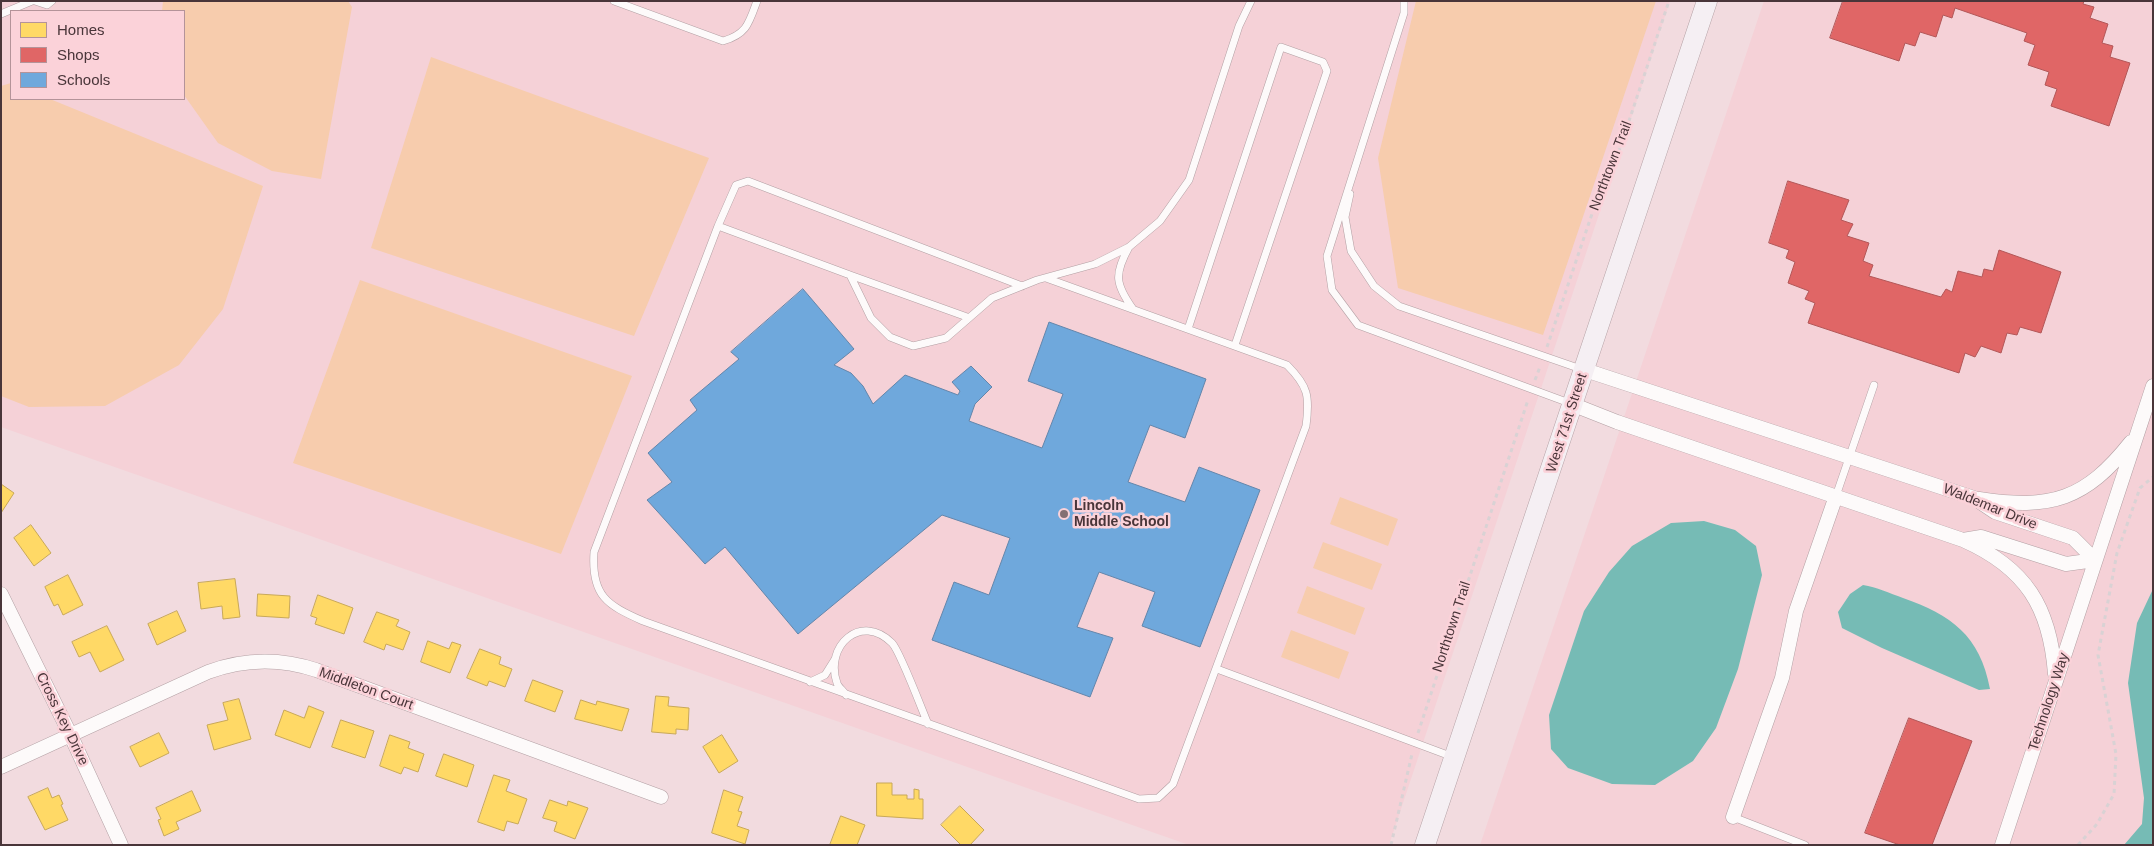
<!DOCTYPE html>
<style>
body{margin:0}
#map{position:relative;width:2154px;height:846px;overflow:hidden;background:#f2dbdf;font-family:Arial,sans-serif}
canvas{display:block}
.frame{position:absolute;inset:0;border:2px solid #493539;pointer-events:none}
.legend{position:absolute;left:10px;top:10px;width:175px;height:90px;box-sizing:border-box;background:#fbd2d9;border:1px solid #b49399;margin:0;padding:6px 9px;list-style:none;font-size:15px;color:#493539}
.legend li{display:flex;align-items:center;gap:10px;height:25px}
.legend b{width:25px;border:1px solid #b49399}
</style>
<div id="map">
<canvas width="2154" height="846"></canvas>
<div class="frame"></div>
<ul class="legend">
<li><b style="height:14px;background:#ffd966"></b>Homes</li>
<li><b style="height:14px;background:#e06666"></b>Shops</li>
<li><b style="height:14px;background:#6fa8dc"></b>Schools</li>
</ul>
</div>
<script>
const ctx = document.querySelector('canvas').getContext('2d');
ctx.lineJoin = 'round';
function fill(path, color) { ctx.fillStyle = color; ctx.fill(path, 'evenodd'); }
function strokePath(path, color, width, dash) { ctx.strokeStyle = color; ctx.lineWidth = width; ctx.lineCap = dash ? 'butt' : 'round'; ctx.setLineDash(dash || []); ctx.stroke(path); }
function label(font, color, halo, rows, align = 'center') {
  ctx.font = font + ' Arial,sans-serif'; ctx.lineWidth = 5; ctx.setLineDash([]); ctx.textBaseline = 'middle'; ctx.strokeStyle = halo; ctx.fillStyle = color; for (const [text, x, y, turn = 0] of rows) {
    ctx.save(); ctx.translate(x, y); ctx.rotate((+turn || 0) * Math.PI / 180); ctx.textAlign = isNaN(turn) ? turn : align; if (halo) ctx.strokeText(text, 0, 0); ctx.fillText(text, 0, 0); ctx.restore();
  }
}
const built = new Path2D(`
 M1,1H1670L1389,845H1189L1,427ZM11,11H184V99H11Z
 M1764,1H2153V845H1480Z`);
const green = new Path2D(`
 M163,1H348L352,7L321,179L272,171L218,143L184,95V11H162Z
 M1416,1H1656L1543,335L1398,288L1378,158Z
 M431,57L709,158L634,336L371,248Z
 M11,83V99H50L263,186L223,309L179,365L105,406L29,407L1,396V86Z
 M360,280L632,376L561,554L293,463Z
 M1340,497L1398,519L1388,546L1330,524Z
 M1323,542L1382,564L1372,590L1313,568Z
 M1307,586L1365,608L1355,635L1297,613Z
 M1291,630L1349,652L1339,679L1281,657Z`);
const water = new Path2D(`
 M1704,521L1735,530L1756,546L1762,575L1738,669L1716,728L1693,761L1655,785L1612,784L1568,768L1551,749L1549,715L1584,611L1609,572L1632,546L1671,523Z
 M1863,585C1877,587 1889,593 1903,598C1951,615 1980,635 1990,689L1979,690L1882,648L1842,628L1838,612L1850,594Z
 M2153,589V845H2124L2142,824L2144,798L2128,683L2137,623Z`);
const homes = new Path2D(`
 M1,484L14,493L1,513Z
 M31,525L51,553L34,566L14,538Z
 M68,575L83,605L63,615L58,604L54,606L45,587Z
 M235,579L240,617L223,619L222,606L201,609L198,583Z
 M258,594L290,596L289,618L257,616Z
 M318,595L353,608L344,634L315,624L317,618L311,616Z
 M177,611L186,631L157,645L148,624Z
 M377,612L399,620L396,626L410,632L403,650L386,644L384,650L364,642Z
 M107,626L124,660L100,672L90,652L79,657L72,642Z
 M428,641L449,649L452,642L461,645L450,673L421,662Z
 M480,649L501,657L499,664L512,669L505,687L489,681L487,686L467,678Z
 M533,680L563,691L555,712L525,701Z
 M656,696L669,697L668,706L689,708L688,730L676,729V734L652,732Z
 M239,699L251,739L214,750L207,725L228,720L223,703Z
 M581,700L596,705L597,701L629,709L622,731L575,719Z
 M309,706L324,712L310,748L275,735L284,710L304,718Z
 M341,720L374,731L365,758L332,747Z
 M159,733L169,753L140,767L130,747Z
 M390,735L410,742L408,748L424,754L418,772L404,767L401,774L380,766Z
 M722,735L738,761L719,773L703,747Z
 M444,754L474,765L467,787L436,776Z
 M494,775L510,780L506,791L527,799L518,824L507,821L504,831L478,822Z
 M877,783H892V795H907V799H914V789L919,790V799H923V819L877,816Z
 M48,788L52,798L59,795L63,804L61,805L68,820L45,830L28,797Z
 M724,790L743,797L738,811L742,812L737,826L749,830L745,844L712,833Z
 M192,791L201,811L176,822L179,829L164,836L158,820L161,819L156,808Z
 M550,800L567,806L568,801L588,808L575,839L554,831L557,822L543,818Z
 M960,806L984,830L970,845H961L941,825Z
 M841,816L865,825L857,845H830Z`);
const shops = new Path2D(`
 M1843,1H2084L2083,4L2094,7L2090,18L2108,24L2102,43L2113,46L2110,57L2130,63L2109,126L2051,106L2057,89L2045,85L2049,72L2028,65L2035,45L2024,41L2027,33L1955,8L1952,18L1943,15L1936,37L1920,32L1915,46L1905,43L1899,61L1830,38Z
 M1788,181L1849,200L1841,220L1853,224L1847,236L1869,243L1863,261L1873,265L1869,276L1941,297L1946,289L1952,292L1958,271L1982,277L1984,269L1993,271L1999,250L2061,272L2041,333L2020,327L2017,335L2007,333L2001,353L1981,346L1975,357L1965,353L1959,373L1808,323L1815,303L1805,299L1809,291L1788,283L1795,262L1786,258L1789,250L1769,243Z
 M1909,718L1972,741L1932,845H1900L1865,833Z`);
const schools = new Path2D(`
 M803,289L854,349L834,365L851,373L863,386L873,404L905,375L958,395L960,391L952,382L971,366L992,387L975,404L969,421L1042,448L1063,394L1028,381L1049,322L1206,379L1185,438L1150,425L1128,482L1185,502L1199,467L1260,490L1200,647L1142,626L1155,592L1099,572L1077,627L1113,638L1090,697L932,640L954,582L989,595L1010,538L942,515L798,634L725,547L705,564L647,500L672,482L648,453L697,410L690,400L739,359L731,352Z`);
const path = new Path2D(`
 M1547,347L1596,202L1619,151L1669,1
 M1535,380L1540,367
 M1418,733L1528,400
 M1391,845L1412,754
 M2078,845L2097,824L2114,794L2116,754L2098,655L2117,553L2140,488L2153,477`);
const service = new Path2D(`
 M35,1L47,5L52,1
 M614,1L723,41C747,34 749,23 757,1
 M1404,1V13L1327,256L1332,290L1358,325L1572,404
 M1,14L32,1
 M1350,194L1345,217L1351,251L1374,286L1399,306L1581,369
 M718,226L736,185L748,181L1022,286
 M1129,247C1114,274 1115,284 1133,309
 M850,275L718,226L594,552C591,596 607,605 643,621L1139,799L1158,798L1173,784L1306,426C1310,396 1308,386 1287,365L1046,278
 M967,317L850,275L871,318L890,337L913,346L946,338L992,298L1037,280L1095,264L1129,247L1160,221L1189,180L1239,26L1251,1
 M1188,329L1281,47L1323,62L1327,71L1235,345
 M1836,496L1874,385
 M1217,669L1453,757
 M810,682L825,675L835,659
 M846,695C844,691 838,687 837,683C824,646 861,612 892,643C900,651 922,710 928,724
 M1733,817L1805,845`);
const minor = new Path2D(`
 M1585,370L1974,498L1995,512L2073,538L2095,560
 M1574,405L1617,422L1963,540L1981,537L2066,564L2095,560
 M1979,499C2051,510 2085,500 2131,442
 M1963,540C2026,568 2050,607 2055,674
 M1,594L71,736L121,845
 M1,767L208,672C243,659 280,658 316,670L661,797
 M1733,817L1782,678L1796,611L1836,496
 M2002,845L2153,386`);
const secondary = new Path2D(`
 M1425,845L1707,1`);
const markers = [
 [1064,514,5,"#846f73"]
];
const streetNames = [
 ["Northtown Trail",1611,166,-69],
 ["West 71st Street",1567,423,-72],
 ["Waldemar Drive",1990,507,22],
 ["Northtown Trail",1452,627,-72],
 ["Middleton Court",366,689,20],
 ["Technology Way",2049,702,-72],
 ["Cross Key Drive",62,719,64]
];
const poiNames = [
 ["Lincoln",1074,506],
 ["Middle School",1074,522]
];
fill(built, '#f5d1d7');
fill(green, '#f7ccad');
fill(water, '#76bbb5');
fill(homes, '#ffd966');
strokePath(homes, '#c8a858', 1);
fill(shops, '#e06666');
strokePath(shops, '#b35758', 1);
fill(schools, '#6fa8dc');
strokePath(schools, '#6486ab', 1);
strokePath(service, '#b3a0a4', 8);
strokePath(minor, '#b3a0a4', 15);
strokePath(secondary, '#b3a0a4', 21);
strokePath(path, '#d9d2d4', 3, [4, 4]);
strokePath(service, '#fdfafa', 7);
strokePath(minor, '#fdfafa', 14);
strokePath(secondary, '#f5eff3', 20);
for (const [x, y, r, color] of markers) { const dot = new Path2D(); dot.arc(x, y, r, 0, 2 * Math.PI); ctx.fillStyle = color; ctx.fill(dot); strokePath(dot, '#fbd2d9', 2); }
label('14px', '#493539', '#fbd2d9', streetNames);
label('bold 14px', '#493539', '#fbd2d9', poiNames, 'left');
</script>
